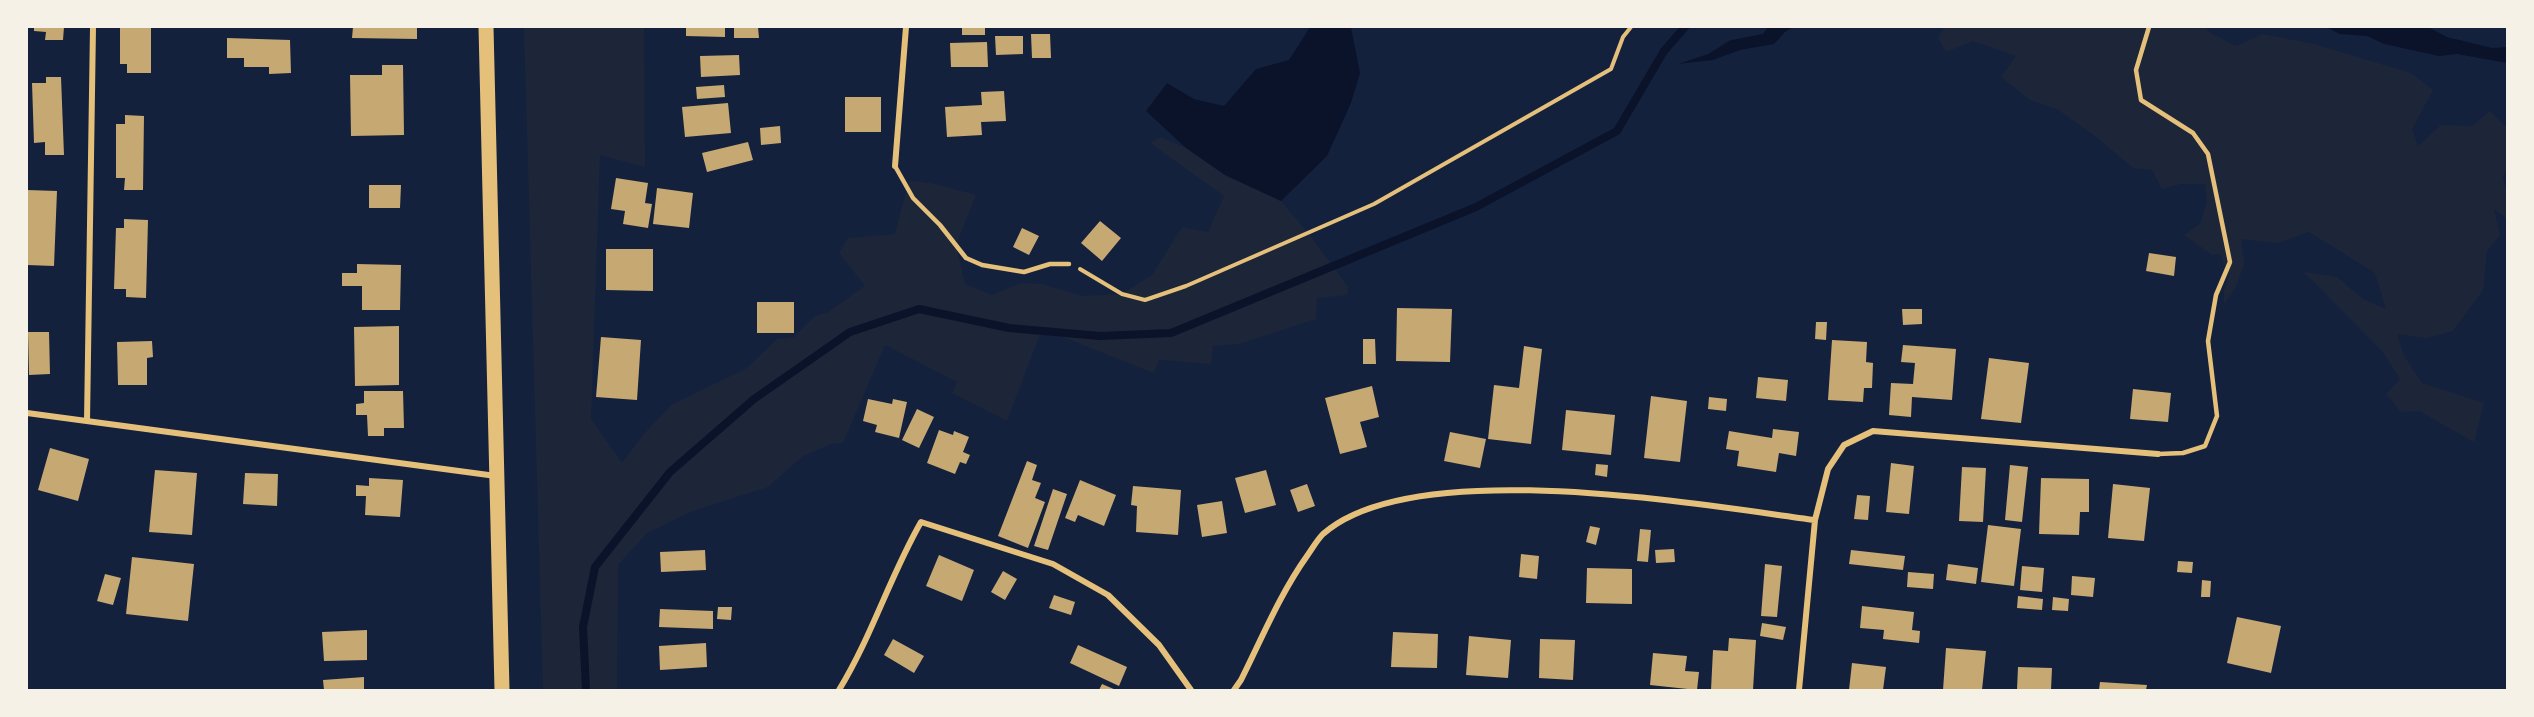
<!DOCTYPE html>
<style>
body{margin:0}
#map{position:relative;width:2534px;height:717px;overflow:hidden;background:#14213d;font-family:"IBM Plex Sans",sans-serif}
canvas{display:block}
.frame{position:absolute;inset:0;border:28px solid #f6f1e7;pointer-events:none}
</style>
<div id="map">
<canvas width="2534" height="717"></canvas>
<div class="frame"></div>
</div>
<script>
const ctx = document.querySelector('canvas').getContext('2d');
ctx.lineJoin = 'round';
function fill(path, color) { ctx.fillStyle = color; ctx.fill(path, 'evenodd'); }
function strokePath(path, color, width, dash) { ctx.strokeStyle = color; ctx.lineWidth = width; ctx.lineCap = dash ? 'butt' : 'round'; ctx.setLineDash(dash || []); ctx.stroke(path); }
const green = new Path2D(`
 M524,27H644L645,167L600,155L591,419L622,463L644,434L671,405L747,368L777,339L794,337L815,316L828,312L865,286L839,253L848,238L895,234L909,180L935,184L976,195L956,245L965,284L992,295L1021,283L1042,284L1082,296L1122,294L1152,275L1182,227L1208,232L1224,196L1150,143L1161,137L1186,148L1225,175L1281,201L1309,234L1348,287L1347,295L1317,298L1316,319L1239,344L1213,346L1211,364L1159,360L1154,373L1042,329L1007,421L952,393L957,382L885,345L843,443L831,444L802,457L768,487L690,512L647,533L618,565L617,690H543Z
 M1944,27H2206L2209,32L2236,46L2263,34L2314,44L2411,73L2433,90L2412,129L2418,146L2441,125L2472,126L2490,111L2507,128V169L2503,178L2507,193V219L2494,209L2500,235L2487,251L2483,290L2453,331L2427,338L2397,334L2404,356L2422,383L2484,403L2474,442L2419,411L2401,412L2386,394L2400,379L2383,352L2304,272L2337,277L2363,299L2386,309L2375,273L2309,232L2278,243L2241,239L2244,264L2236,287L2224,304V290L2229,276L2220,254L2212,255L2184,235L2200,224L2207,201L2205,184H2181L2162,189L2152,170L2133,168L2095,136L2057,109L2030,100L2001,77L2016,56L1973,41L1946,52L1938,38Z`);
const water = new Path2D(`
 M1310,27H1351L1360,73L1351,103L1327,156L1281,201L1225,175L1186,148L1146,111L1167,83L1194,99L1224,106L1256,69L1289,60Z
 M1768,27H1793L1785,32L1774,44L1740,50L1713,60L1678,64L1708,54L1731,40L1763,34Z
 M2326,27H2428L2447,37L2492,48L2507,47V63L2457,54L2439,56L2384,44L2367,36L2340,34Z`);
const stream = new Path2D(`
 M586,690L583,627L595,567L670,472L754,399L850,332L919,309L1009,328L1100,336L1171,333L1476,207L1617,131L1664,51L1685,27`);
const building = new Path2D(`
 M34,27H64L63,40H45L46,32L34,31Z
 M120,27H151V73H127V64H120Z
 M353,27H417V39L352,38Z
 M686,27H725V37L686,36Z
 M734,27H758L759,38H734Z
 M962,27H985V35H962Z
 M1031,34H1050L1051,58H1032Z
 M995,36H1023V54L996,55Z
 M227,38L290,40L291,73L269,74V67H244V58H227Z
 M987,42L988,67H951L950,43Z
 M739,55L740,75L701,77L700,56Z
 M382,65H403L404,135L351,136L350,75H382Z
 M46,77H61L64,155H45V142L34,143L32,83H46Z
 M724,85L725,97L697,99L696,87Z
 M1004,91L1006,121L981,122L982,135L947,137L945,107L982,105L981,92Z
 M845,97H881V132H845Z
 M728,103L731,133L685,137L682,107Z
 M125,115L144,116L143,190H124L125,178H116V124H125Z
 M780,126L781,143L761,145L760,128Z
 M748,142L753,160L707,172L702,153Z
 M616,178L648,183L645,203L652,204L648,228L623,224L625,211L611,209Z
 M369,185H401L400,208H369Z
 M657,188L693,193L689,228L653,224Z
 M27,190L57,191L54,266L27,265Z
 M124,219L148,220L146,298L126,297V289H114L116,228H124Z
 M1100,221L1121,238L1102,261L1081,243Z
 M1022,228L1039,236L1029,255L1013,247Z
 M606,249H653V291L606,290Z
 M2149,253L2176,257L2174,276L2146,271Z
 M357,264L401,265L400,310H362V286H342V273H357Z
 M757,302H794V333H757Z
 M1397,308L1452,309L1450,362L1396,361Z
 M1902,309H1922V324L1903,325Z
 M1816,322H1827L1826,340L1815,339Z
 M399,326V385L355,386L354,327Z
 M28,332H49L50,374L29,375Z
 M601,337L641,340L637,400L596,397Z
 M1363,339H1375L1376,364H1363Z
 M1832,340L1867,342L1866,362L1873,363L1872,388H1864L1863,402L1828,400Z
 M152,341L153,357L147,358V385H118L117,342Z
 M1903,345L1956,349L1952,400L1912,397L1911,417L1889,415L1891,383L1913,384L1915,363L1901,362Z
 M1524,346L1542,349L1531,444L1488,439L1494,385L1519,388Z
 M1989,358L2029,363L2021,423L1981,419Z
 M1758,377L1788,380L1786,401L1756,398Z
 M1372,386L1379,417L1360,422L1367,447L1340,454L1325,398Z
 M2133,389L2171,393L2168,422L2130,419Z
 M364,391H403L404,428H384V436H368L367,415H356V404L364,403Z
 M1651,396L1687,401L1680,462L1644,458Z
 M1709,397L1727,399L1726,411L1708,409Z
 M868,399L892,404L893,399L907,402L899,438L875,432L877,425L863,421Z
 M917,409L934,417L919,448L902,440Z
 M1566,410L1615,415L1611,455L1562,450Z
 M1773,429L1799,432L1796,456L1779,453L1776,472L1737,466L1739,451L1726,449L1729,431L1772,438Z
 M939,430L953,435L954,431L969,437L963,452L970,455L966,464L960,462L955,474L927,463Z
 M1450,432L1486,439L1480,468L1444,461Z
 M50,448L89,459L78,501L38,490Z
 M1027,461L1037,465L1032,480L1041,483L1035,498L1045,502L1028,548L998,536Z
 M1891,463L1914,466L1909,514L1886,512Z
 M1596,464L1608,465L1607,477L1595,475Z
 M2010,465L2028,467L2022,522L2005,520Z
 M1962,467L1986,468L1983,522L1959,521Z
 M155,470L197,473L192,535L149,532Z
 M1266,470L1276,505L1245,513L1235,478Z
 M245,473L278,474L277,506L243,504Z
 M369,478L403,480L400,517L365,515L366,496H356V485L369,486Z
 M2041,478L2089,479V512H2080L2079,535L2039,534Z
 M1080,480L1116,495L1104,526L1078,515L1075,522L1065,518Z
 M1307,484L1315,506L1298,512L1290,490Z
 M2113,484L2150,488L2144,541L2108,538Z
 M1133,486L1181,490L1178,535L1136,532L1137,506L1131,505Z
 M1053,489L1067,494L1048,550L1034,546Z
 M1857,495L1870,496L1868,520L1854,519Z
 M1222,501L1227,533L1202,537L1197,505Z
 M1988,525L2021,529L2014,586L1981,582Z
 M1590,526L1600,528L1596,545L1586,542Z
 M1640,529L1651,530L1648,562L1637,561Z
 M1674,549L1675,562L1656,563L1655,550Z
 M705,550L706,570L661,572L660,552Z
 M1851,550L1905,556L1903,570L1849,564Z
 M1521,554L1539,556L1537,579L1519,577Z
 M939,555L974,570L962,601L926,586Z
 M132,557L194,564L188,621L126,614Z
 M2178,561L2193,562L2192,573L2177,572Z
 M1765,564L1782,566L1777,617L1761,616Z
 M1948,564L1978,568L1976,584L1946,580Z
 M2022,566L2044,568L2042,592L2020,590Z
 M1587,568L1632,569V604L1586,603Z
 M1003,571L1017,579L1005,600L991,592Z
 M1908,572L1934,574L1933,589L1907,587Z
 M105,574L121,578L113,605L97,601Z
 M2072,576L2095,578L2093,597L2071,595Z
 M2202,580L2211,581L2210,597H2201Z
 M1054,595L1075,602L1071,615L1049,608Z
 M2018,596L2043,599L2042,610L2017,608Z
 M2053,597L2069,599L2068,611L2052,610Z
 M1862,606L1914,612L1912,630L1920,631L1919,643L1883,639L1884,630L1860,628Z
 M718,607H732L731,620L717,619Z
 M660,609L713,611V629L659,627Z
 M2237,617L2281,626L2271,673L2227,663Z
 M1762,623L1786,627L1783,640L1760,636Z
 M367,630V660L324,661L322,632Z
 M1393,632L1438,634L1437,668L1391,667Z
 M1469,636L1511,640L1508,678L1466,675Z
 M1729,638L1756,640L1753,690H1711L1713,650L1728,651Z
 M893,639L924,656L914,673L884,655Z
 M1540,639L1575,640L1573,680L1539,678Z
 M706,643L707,667L660,670L659,646Z
 M1078,645L1127,667L1119,686L1070,663Z
 M1946,648L1986,651L1982,690H1943Z
 M1653,653L1687,656L1685,671L1699,672L1697,690L1650,685Z
 M1852,663L1886,667L1883,690H1849Z
 M2018,667L2052,668L2051,690H2017Z
 M364,677V690H324L323,680Z
 M2100,682L2147,685L2146,690H2099Z
 M1102,684L1116,690H1099Z`);
const path = new Path2D(`
 M1080,269L1122,294L1145,300L1186,286L1374,204L1611,69L1623,37L1631,27`);
const service = new Path2D(`
 M2149,27L2136,70L2141,100L2193,133L2208,154L2230,262L2216,295L2208,341L2217,416L2205,446L2183,453L2158,454
 M895,166L913,198L940,225L966,258L982,265L1024,272L1050,264H1069`);
const minor = new Path2D(`
 M895,166L906,27
 M27,413L496,476
 M87,421L93,27
 M839,690C872,636 890,576 921,522L1053,564L1108,595L1159,645L1191,690
 M1234,690L1241,680C1262,638 1280,594 1307,556C1312,549 1317,540 1323,534C1413,454 1700,505 1815,520L1828,469L1844,445L1873,431L2158,454
 M1799,690L1815,520`);
const primary = new Path2D(`
 M486,27L502,690`);
fill(green, '#1d2539');
fill(water, '#0b132b');
strokePath(stream, '#0b132b', 8);
fill(building, '#c6a872');
strokePath(path, '#e5c07b', 4);
strokePath(service, '#e5c07b', 4.5);
strokePath(minor, '#e5c07b', 6);
strokePath(primary, '#e5c07b', 15);
</script>
